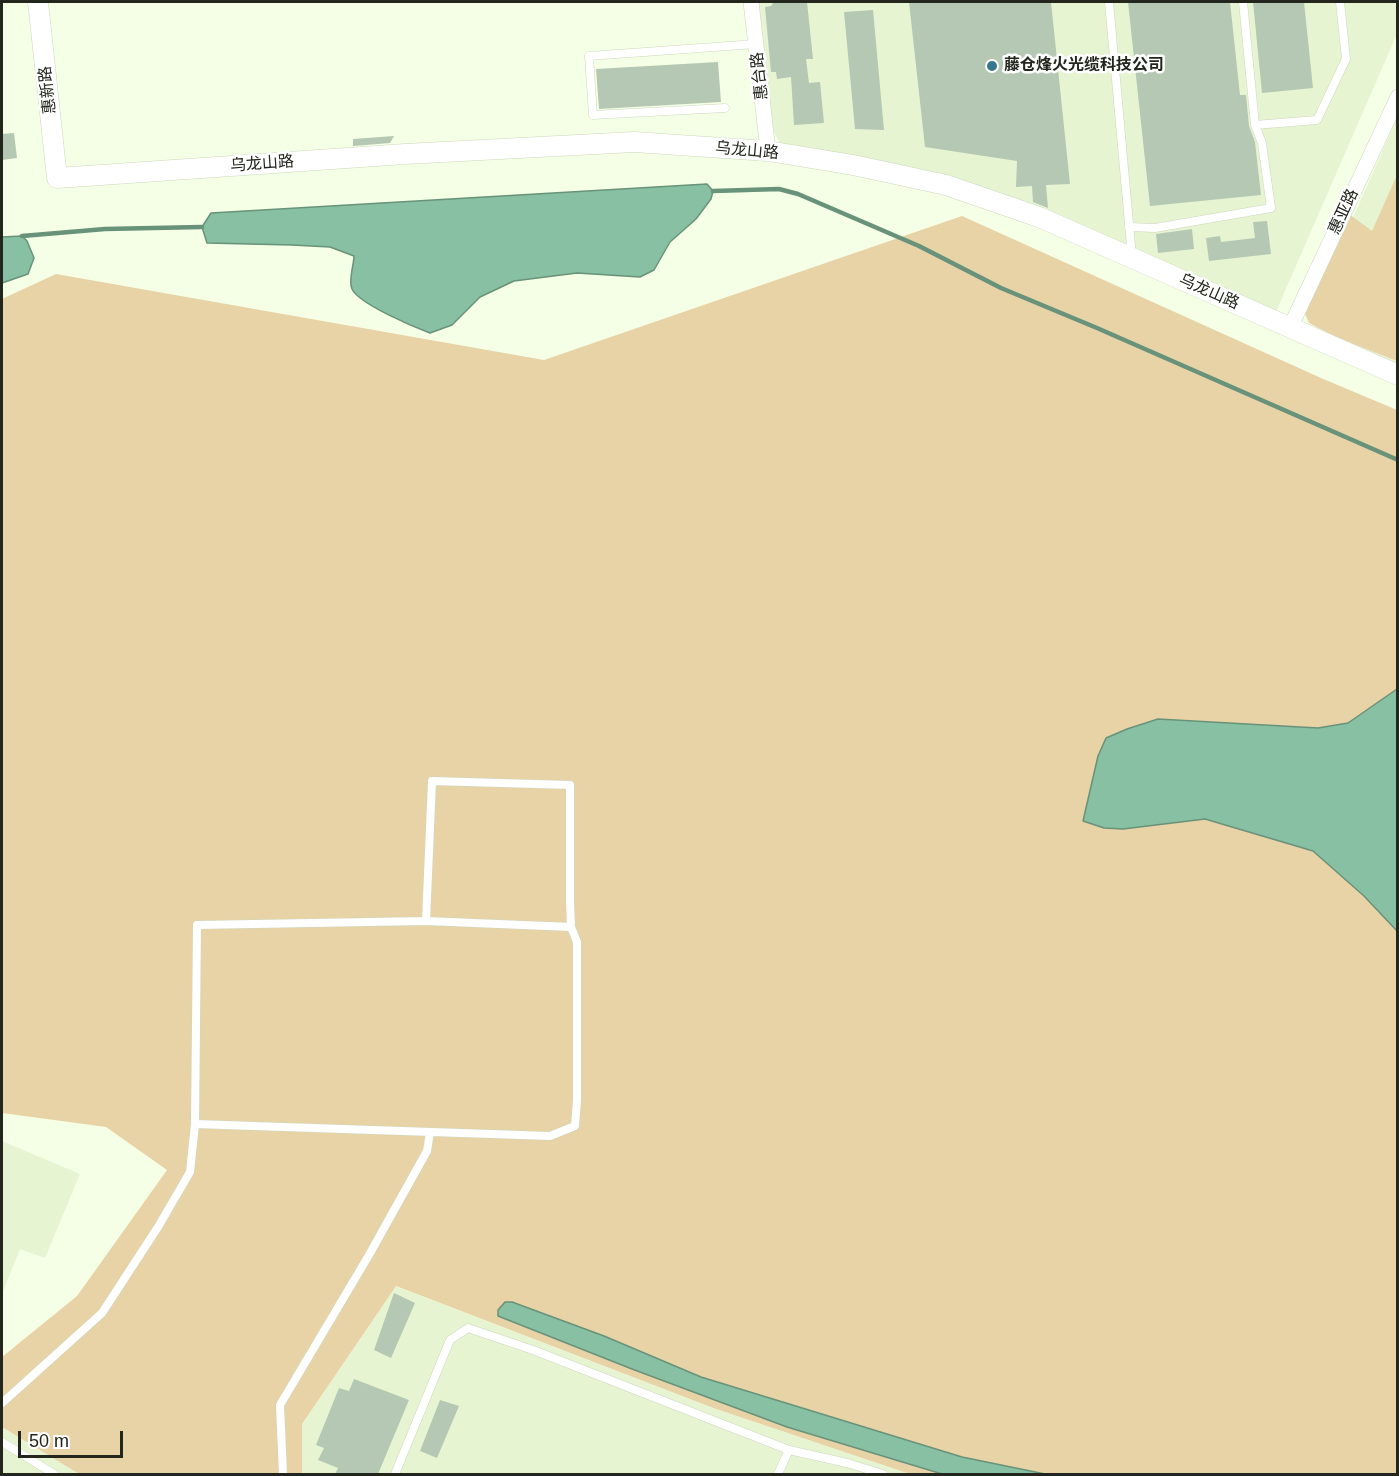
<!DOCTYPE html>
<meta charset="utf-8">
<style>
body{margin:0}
#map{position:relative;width:1399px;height:1476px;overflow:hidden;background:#f5ffe5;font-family:Arial,sans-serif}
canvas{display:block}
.frame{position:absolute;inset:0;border:3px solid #22261c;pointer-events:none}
.scale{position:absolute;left:18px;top:1431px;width:105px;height:27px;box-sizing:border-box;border:3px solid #22261c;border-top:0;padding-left:8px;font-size:18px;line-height:21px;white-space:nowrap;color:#22261c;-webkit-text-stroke:4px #fff;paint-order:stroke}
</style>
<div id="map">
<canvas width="1399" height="1476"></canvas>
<div class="frame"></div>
<div class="scale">50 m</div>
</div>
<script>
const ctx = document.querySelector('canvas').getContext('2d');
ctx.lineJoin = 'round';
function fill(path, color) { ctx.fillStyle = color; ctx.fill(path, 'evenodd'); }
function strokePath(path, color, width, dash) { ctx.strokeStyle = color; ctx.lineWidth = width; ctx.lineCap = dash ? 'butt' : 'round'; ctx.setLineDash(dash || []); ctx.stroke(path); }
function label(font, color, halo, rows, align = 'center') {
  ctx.font = font + ' Arial,"Noto Sans SC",sans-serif'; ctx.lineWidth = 5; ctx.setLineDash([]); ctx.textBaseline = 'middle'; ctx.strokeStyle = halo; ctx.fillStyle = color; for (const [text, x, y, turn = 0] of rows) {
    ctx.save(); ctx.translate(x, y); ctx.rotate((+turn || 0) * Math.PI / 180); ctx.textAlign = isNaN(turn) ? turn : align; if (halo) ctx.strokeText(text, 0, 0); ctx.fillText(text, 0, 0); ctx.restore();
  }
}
const built = new Path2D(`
 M758,2H1397V34L1275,314L1038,210L780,143L770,125Z
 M1397,118V364L1317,328L1313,308Z
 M2,1141L80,1174L45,1258L20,1249L2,1294Z
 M395,1286L716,1409L910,1474H302V1424Z
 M2,1427L79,1474H2Z`);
const green = new Path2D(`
 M1397,175V361L1336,337L1309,323L1305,314L1349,214L1372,231Z
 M962,216L1321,378L1397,410V1474H910L716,1409L396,1286L302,1424V1474H79L2,1427V1357L77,1296L167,1170L106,1127L2,1113V299L56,274L544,360Z`);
const water = new Path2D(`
 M707,184L713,191L711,199L696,219L670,242L654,270L640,277L577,273L514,281L480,297L452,325L430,333C414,327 359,304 352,289C348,280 354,265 354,256L330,247L292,245L207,243L202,227L211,213Z
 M22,236L27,241L34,258L28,274L2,283V237Z
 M1397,689V931L1364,896L1313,851L1205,819L1123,829L1104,828L1083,821L1098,756L1106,738L1127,729L1158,719L1318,728L1348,723Z
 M505,1302H512L604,1336L701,1377L962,1457L1045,1474H942L787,1427L632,1369L498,1316V1310Z`);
const stream = new Path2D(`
 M713,191L779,189L798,194L919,246L1001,288L1097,328L1398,460
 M22,236L105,229L202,227`);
const building = new Path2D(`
 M774,2H807L813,59H806L809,83L820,82L824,123L794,125L791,77L777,79L776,72H771L765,7L771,6Z
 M909,2H1051L1070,184L1046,185L1048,208L1033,202L1032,186L1016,187L1017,161L925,147Z
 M1128,2H1230L1240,95H1246L1249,126L1255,142L1261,195L1150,206Z
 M1253,2H1304L1313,88L1262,93Z
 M873,10L884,130L855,129L844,12Z
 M718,62L721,102L599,109L596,69Z
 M14,133L17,158L2,160V134Z
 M394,136L390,143L353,146V139Z
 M1267,221L1271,254L1209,261L1206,238L1220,236L1221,242L1255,238L1253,222Z
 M1192,229L1194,249L1158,253L1156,234Z
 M394,1293L415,1303L391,1358L374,1350Z
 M354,1379L409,1400L378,1474H335L338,1468L318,1460L324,1448L316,1445L339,1388L349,1391Z
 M440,1400L459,1406L437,1458L420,1451Z`);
const service = new Path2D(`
 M1109,2L1132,257
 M725,108L593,115L589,56L756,44
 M1255,125L1317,120L1346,59L1340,2
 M1129,227L1155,228L1271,208L1262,143L1255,125L1243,2
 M195,1124L550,1136L575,1126L577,1100V942L571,927L570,902V785L432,781L426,921
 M2,1403L102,1313L158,1227L190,1172L195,1124L197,925L426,921L571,927
 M2,1442L54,1474
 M283,1474L280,1405L369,1255L427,1151L430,1132
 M395,1474L450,1340L468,1328L533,1350L789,1450L847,1463L883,1474
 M778,1474L789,1450`);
const minor = new Path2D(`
 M751,2L768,151
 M1290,328L1398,97`);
const tertiary = new Path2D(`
 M38,2L57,178L405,154L634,142L768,151L853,165L946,185L1039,217L1398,375`);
const markers = [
 [992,66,6,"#36798a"]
];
const poiNames = [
 ["藤仓烽火光缆科技公司",1004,66]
];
const streetNames = [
 ["惠台路",760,76,-96],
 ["惠新路",48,90,-96],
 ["乌龙山路",747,151,5],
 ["乌龙山路",262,164,-4],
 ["惠亚路",1344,212,-65],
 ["乌龙山路",1209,292,24]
];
fill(built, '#e7f4d2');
fill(green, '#e7d3a6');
fill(water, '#87c0a2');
strokePath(water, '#69927a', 1.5);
strokePath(stream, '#69927a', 4.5);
fill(building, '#b5c8b3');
strokePath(service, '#cdd7bd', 9);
strokePath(minor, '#cdd7bd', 16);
strokePath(tertiary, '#cdd7bd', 21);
strokePath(service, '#fff', 8);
strokePath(minor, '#fff', 15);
strokePath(tertiary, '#fff', 20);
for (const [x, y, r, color] of markers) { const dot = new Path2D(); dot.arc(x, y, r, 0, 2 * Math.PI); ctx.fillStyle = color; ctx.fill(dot); strokePath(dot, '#fff', 2); }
label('bold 16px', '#22261c', '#fff', poiNames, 'left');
label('16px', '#22261c', '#fff', streetNames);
</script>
